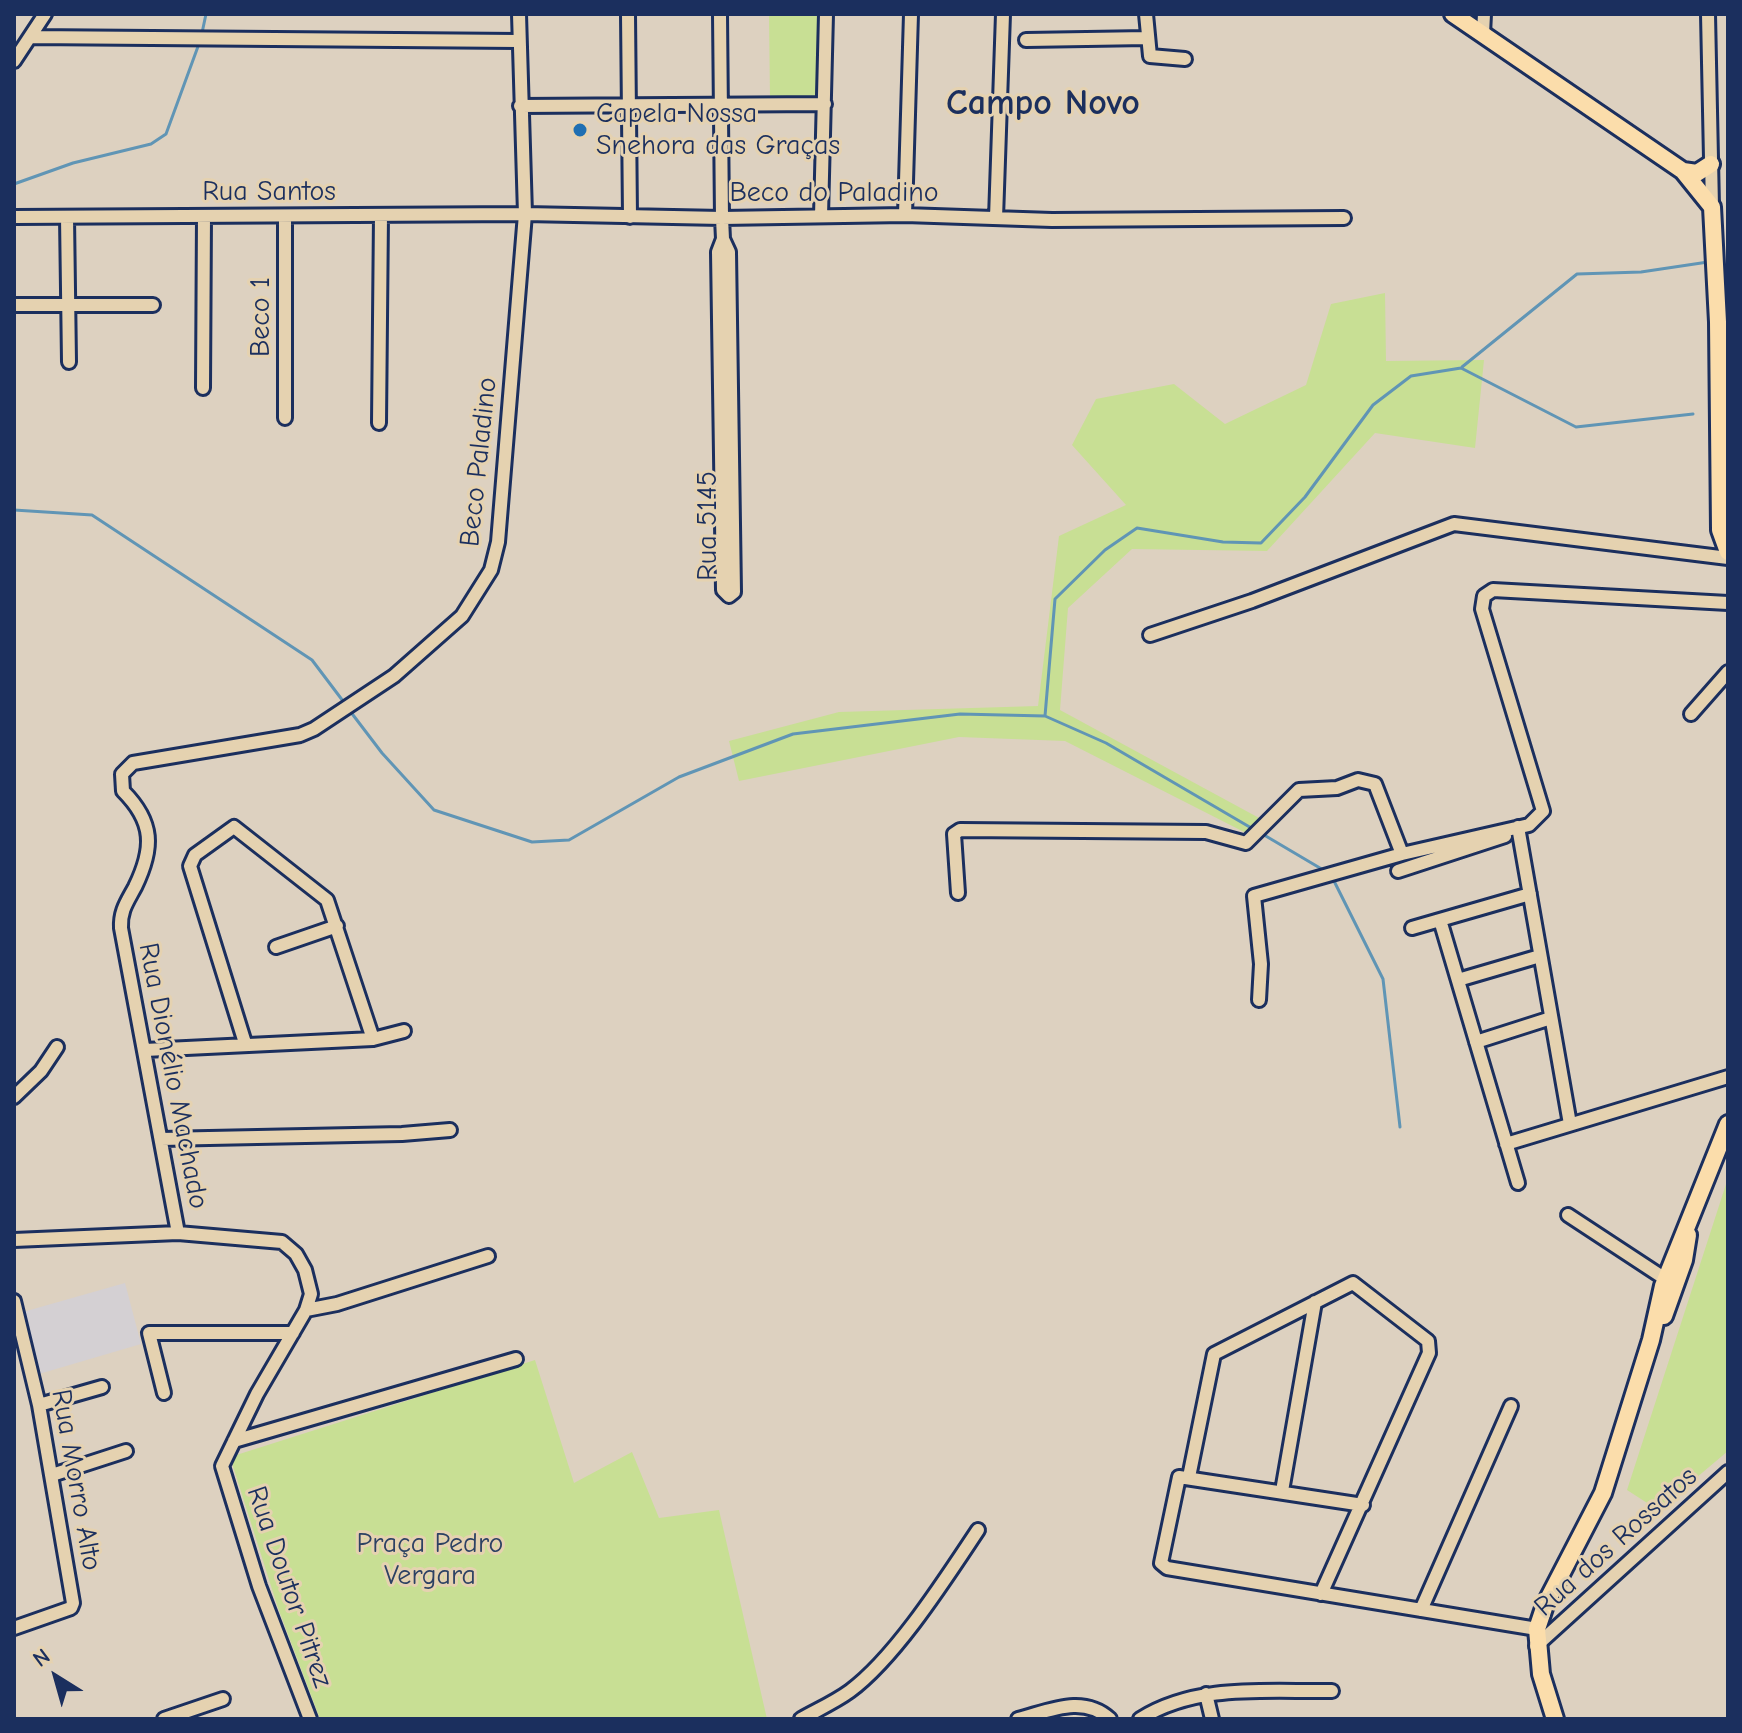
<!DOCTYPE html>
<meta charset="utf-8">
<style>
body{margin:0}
#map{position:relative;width:1742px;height:1733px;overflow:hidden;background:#ddd1c0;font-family:"Comic Neue",sans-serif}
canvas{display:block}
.frame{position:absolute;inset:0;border:16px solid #1b2f5e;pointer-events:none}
.north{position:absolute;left:16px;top:1637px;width:80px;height:80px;-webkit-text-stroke:6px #e5d2b0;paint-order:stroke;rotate:323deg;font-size:22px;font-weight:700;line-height:32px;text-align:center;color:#1b2f5e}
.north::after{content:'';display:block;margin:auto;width:28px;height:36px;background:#1b2f5e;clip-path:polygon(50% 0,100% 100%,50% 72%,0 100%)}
</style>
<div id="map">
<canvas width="1742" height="1733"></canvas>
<div class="frame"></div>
<div class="north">N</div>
</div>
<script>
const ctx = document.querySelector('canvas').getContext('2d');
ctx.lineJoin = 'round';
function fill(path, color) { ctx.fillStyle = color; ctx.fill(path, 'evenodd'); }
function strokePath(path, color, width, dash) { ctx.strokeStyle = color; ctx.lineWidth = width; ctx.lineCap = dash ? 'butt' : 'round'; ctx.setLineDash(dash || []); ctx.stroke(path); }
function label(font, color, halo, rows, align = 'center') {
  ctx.font = font + ' "Comic Neue",sans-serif'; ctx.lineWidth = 6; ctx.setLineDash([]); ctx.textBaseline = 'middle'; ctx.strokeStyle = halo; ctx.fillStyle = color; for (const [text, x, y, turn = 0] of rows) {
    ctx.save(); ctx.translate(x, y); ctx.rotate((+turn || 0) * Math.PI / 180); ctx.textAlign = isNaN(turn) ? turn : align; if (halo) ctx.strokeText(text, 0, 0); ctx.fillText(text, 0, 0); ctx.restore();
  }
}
const built = new Path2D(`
 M125,1283L141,1344L39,1374L23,1312Z`);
const green = new Path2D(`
 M769,14H819L821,97L770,98Z
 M1385,293L1386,361L1484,360L1475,448L1375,433L1267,551L1132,549L1068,608L1060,710L1261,819L1250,835L1065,741L959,737L739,781L729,741L839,712L1038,706L1059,536L1126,505L1072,445L1096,399L1174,384L1225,424L1306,385L1331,304Z
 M1728,1178V1451L1658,1510L1627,1490Z
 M535,1360L574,1483L632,1452L659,1518L719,1510L767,1719H320L278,1608L230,1457Z`);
const stream = new Path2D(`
 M202,33L206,14
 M14,184L73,163L151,144L166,134L200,41
 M1462,367L1577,274L1641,272L1708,262
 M14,510L92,515L312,660L346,705
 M350,711L382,753L434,810L532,842L569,840L679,777L793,734L960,714L1045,716L1106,743L1253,829
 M1045,716L1055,599L1105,550L1137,528L1223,542L1261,543L1305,497L1373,405L1411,376L1461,368L1576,427L1693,414
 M1259,832L1325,871
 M1333,879L1383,979L1400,1127`);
const minor = new Path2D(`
 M628,14L630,217
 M720,14L722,218L723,239L729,252L734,592L729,596L723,590L718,252L723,239
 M1146,14L1150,56L1185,59
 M1708,14L1712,207
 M1483,34L1484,14
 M30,37L518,41
 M1026,40L1147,38
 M14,61L45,14
 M520,106L825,104
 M905,215L911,14
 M821,216L826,14
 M14,217L525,214L722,218L905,215L1052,220L1344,218
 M67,217L69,362
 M996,218L1003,14
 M14,305H153
 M203,388L204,216
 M285,418V216
 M379,423L381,215
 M1150,635L1252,601L1454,524L1728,558
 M1691,714L1728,672
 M1518,827L1570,1124
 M1398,871L1505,836
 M958,893L954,834L960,830L1206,832L1246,843L1299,790L1337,788L1358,780L1375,784L1402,854
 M1440,920L1518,1183
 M1412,928L1530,894
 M276,947L337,926
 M1458,980L1540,956
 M1259,1000L1261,964L1254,896L1402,854L1529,825L1543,811L1482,609L1484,596L1493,590L1728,603
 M1476,1042L1551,1018
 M245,1043L190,866L195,855L234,827L327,900L373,1039
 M145,1050L373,1039L404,1031
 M14,1097L41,1071L57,1047
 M161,1139L402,1134L450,1130
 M1506,1144L1728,1077
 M1568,1215L1673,1284
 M178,1233L121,928C120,911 127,902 135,887C154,848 154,822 123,791L122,774L133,763L300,735L314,729L394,676L462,616L491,570L498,542L525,214L519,14
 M14,1240L178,1233L282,1242L296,1254L305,1270L311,1294L306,1310L257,1394L222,1466L259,1586L310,1719
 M14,1301L39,1405L73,1603L71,1608L14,1628
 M306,1310L337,1304L488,1256
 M164,1393L149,1333H293
 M39,1405L102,1387
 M234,1441L516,1359
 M52,1475L126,1451
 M1189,1477L1214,1354L1353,1283L1428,1341L1429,1353L1321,1594
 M1282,1491L1315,1302
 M1363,1505L1179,1477L1161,1563L1167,1568L1537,1629
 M1421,1610L1511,1406
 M1536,1646L1728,1472
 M1206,1694L1212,1719
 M164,1719L223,1699
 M801,1719C817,1710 835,1702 850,1691C896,1657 946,1578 978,1530
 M1018,1719C1049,1711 1083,1694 1110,1719
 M1140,1719C1197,1683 1268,1692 1332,1691`);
const major = new Path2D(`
 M1453,14L1683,171L1712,207L1718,322L1720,530L1728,552
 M1683,171L1697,173L1711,164
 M1664,1316L1684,1260L1688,1235
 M1555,1719L1541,1674L1537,1629L1545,1605L1603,1493L1651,1340L1663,1286L1728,1124`);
const markers = [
 [580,130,8,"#1f6fb2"]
];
const poiNames = [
 ["Capela Nossa",596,114],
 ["Snehora das Graças",596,146]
];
const streetNames = [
 ["Rua Santos",269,192],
 ["Beco do Paladino",834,193],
 ["Beco 1",261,317,-90],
 ["Beco Paladino",479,462,-84],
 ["Rua 5145",708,526,-90],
 ["Rua Dionélio Machado",173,1076,79],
 ["Rua Morro Alto",76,1480,80],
 ["Rua dos Rossatos",1616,1542,-42],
 ["Rua Doutor Pitrez",289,1587,71]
];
const parkNames = [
 ["Praça Pedro",430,1544],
 ["Vergara",430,1576]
];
const districtNames = [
 ["Campo Novo",1043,104]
];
fill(built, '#d4d0d3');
fill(green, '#c8df94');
strokePath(stream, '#6095b5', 3);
strokePath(minor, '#1b2f5e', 18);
strokePath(major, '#1b2f5e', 22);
strokePath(minor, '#e5d2b0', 12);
strokePath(major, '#fbddab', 16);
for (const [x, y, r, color] of markers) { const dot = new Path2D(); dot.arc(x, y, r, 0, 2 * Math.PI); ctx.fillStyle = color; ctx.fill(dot); strokePath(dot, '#e5d2b0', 3); }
label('28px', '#1b2f5e', '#e5d2b0', poiNames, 'left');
label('28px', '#1b2f5e', '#e5d2b0', streetNames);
label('28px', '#2c4163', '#e5d2b0', parkNames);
label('bold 36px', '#1b2f5e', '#e5d2b0', districtNames);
</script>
